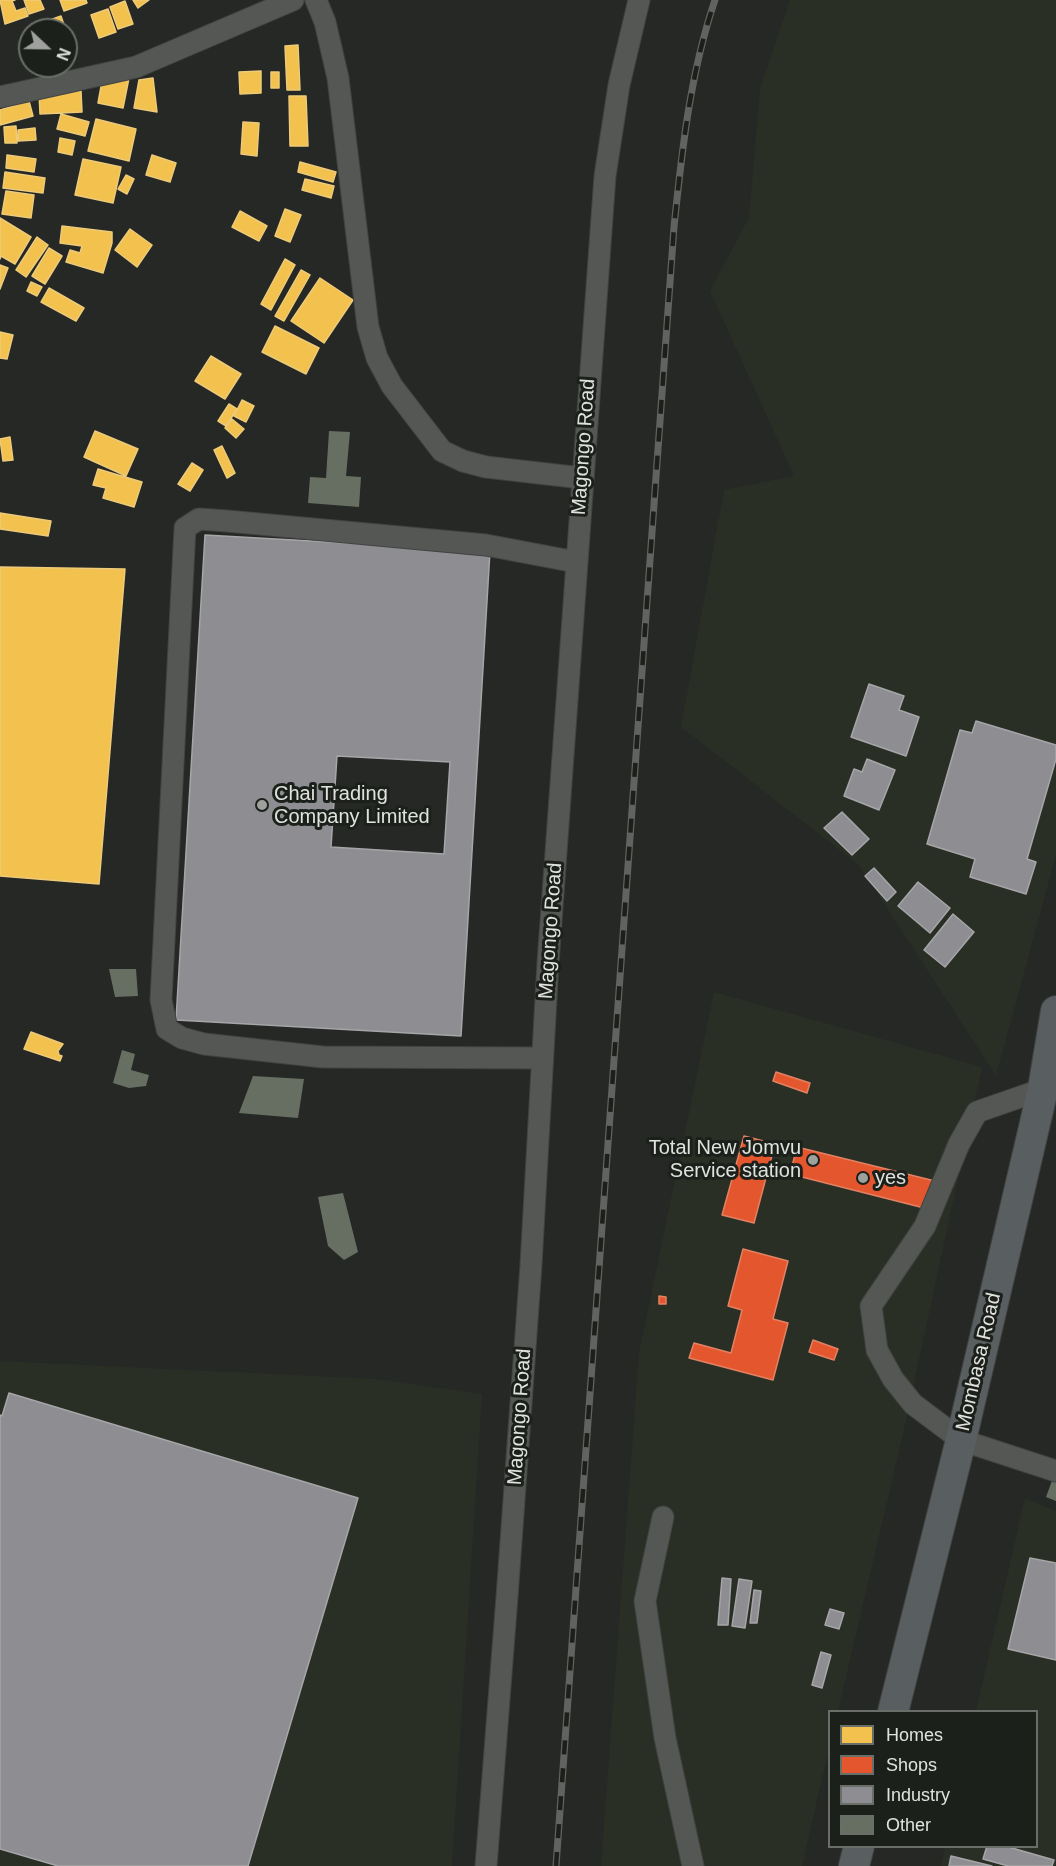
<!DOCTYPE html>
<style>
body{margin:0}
#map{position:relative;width:1056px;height:1866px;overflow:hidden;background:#262825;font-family:Helvetica,sans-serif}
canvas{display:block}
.legend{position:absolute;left:828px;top:1710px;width:210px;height:138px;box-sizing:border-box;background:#1c201a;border:2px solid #6a6e69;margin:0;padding:8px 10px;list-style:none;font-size:18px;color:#e0e2df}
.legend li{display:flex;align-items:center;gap:12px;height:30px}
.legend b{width:30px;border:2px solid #6a6e69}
.north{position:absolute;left:18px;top:18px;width:60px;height:60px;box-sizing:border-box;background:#1c201a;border:2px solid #6a6e69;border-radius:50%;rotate:112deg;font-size:16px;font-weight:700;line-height:24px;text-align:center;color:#e0e2df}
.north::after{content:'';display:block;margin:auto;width:21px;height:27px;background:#9fa19e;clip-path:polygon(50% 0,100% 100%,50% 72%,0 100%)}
</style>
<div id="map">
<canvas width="1056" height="1866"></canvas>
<ul class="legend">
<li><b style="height:16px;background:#f2c14e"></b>Homes</li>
<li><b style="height:16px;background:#e4572e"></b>Shops</li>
<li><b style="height:16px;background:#8d8d92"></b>Industry</li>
<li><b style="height:16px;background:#676f63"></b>Other</li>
</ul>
<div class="north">N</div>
</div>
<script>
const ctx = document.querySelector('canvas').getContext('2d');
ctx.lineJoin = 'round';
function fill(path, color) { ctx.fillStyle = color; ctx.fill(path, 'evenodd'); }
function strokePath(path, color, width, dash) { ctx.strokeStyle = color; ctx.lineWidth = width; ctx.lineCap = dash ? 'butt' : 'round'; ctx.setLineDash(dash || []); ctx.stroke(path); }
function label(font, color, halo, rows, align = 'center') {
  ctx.font = font + ' Helvetica,sans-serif'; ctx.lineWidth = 6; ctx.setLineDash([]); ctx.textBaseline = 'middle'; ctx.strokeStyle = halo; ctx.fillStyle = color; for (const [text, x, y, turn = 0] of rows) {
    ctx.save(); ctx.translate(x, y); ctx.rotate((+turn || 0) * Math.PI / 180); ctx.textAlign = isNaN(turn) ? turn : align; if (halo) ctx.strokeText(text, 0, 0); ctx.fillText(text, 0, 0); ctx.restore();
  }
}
const built = new Path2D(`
 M790,0H1056V855L996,1076L859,865L681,727L724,490L794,476L710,291L749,217L760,88Z
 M714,992L982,1067L903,1434L838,1711L830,1712L829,1748L802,1866H601L639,1353Z
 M0,1361L377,1379L482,1394L452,1866H0Z
 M1025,1498L1056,1511V1866H941L945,1847L1036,1846V1712L976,1711Z`);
const homes = new Path2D(`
 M0,0H15L12,1L16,11L25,8L28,16L5,24Z
 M24,0H40L44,9L29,14Z
 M60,0H86L87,3L64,11Z
 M133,0H149L138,8Z
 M125,1L133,24L118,29L110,7Z
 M108,9L116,32L99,38L91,15Z
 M61,16L64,25L49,30H34L33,26Z
 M298,45L300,90H287L285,46Z
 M261,71V93L240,94L239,72Z
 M271,72H279V88H271Z
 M129,78L123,108L98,103L102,81Z
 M153,78L157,112L134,108L139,80Z
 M81,91L82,112L40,114L39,93Z
 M289,96H306L308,146H290Z
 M29,101L33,116L0,125V110Z
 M61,114L89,122L85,136L57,129Z
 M96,119L136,129L129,161L88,151Z
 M243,122L259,123L257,156L241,154Z
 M16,126L17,143H5L4,127Z
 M35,128L36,140L18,141V130Z
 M60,138L75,141L72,155L58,152Z
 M7,155L36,159L34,172L6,168Z
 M152,155L176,163L170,182L146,175Z
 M83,159L121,167L113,203L75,195Z
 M300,162L336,172L333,182L298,172Z
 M5,172L45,178L43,193L3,188Z
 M126,175L134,179L127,194L118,189Z
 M305,179L334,186L331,198L302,190Z
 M6,191L34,195L31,218L2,214Z
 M285,209L301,215L290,242L275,236Z
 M240,211L267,226L259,241L232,227Z
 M0,218L31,237L15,264L1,256L0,259Z
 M62,226L112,232V243L103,273L66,262L70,250L80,253L82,246L60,243Z
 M130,229L152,245L137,267L115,250Z
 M37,237L48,245L26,277L16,270Z
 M49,248L62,256L45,284L32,276Z
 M285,259L295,265L271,310L261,304Z
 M0,265L8,268L0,289Z
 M301,270L310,275L284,321L275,316Z
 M320,278L353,300L324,343L291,321Z
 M31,282L42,287L37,296L27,291Z
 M49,288L84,308L76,321L41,302Z
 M275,326L319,348L306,374L262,352Z
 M0,332L13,335L7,359L0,358Z
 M211,356L241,374L225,399L195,381Z
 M242,400L254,406L246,422L234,416Z
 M229,404L237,409L226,426L218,421Z
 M232,419L244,429L236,438L225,428Z
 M95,431L138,449L126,476L84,457Z
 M10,437L13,460L3,461L0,439Z
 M222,446L235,473L227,478L214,450Z
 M192,463L203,470L190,491L178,484Z
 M98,469L142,482L134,507L103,498L106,488L93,485Z
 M0,513L51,521L48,536L0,529Z
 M0,567L125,569L99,884L0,876Z
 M31,1032L63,1044L58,1051L59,1055L62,1056L60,1061L24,1049Z`);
const shops = new Path2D(`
 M776,1072L810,1083L807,1093L773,1081Z
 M744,1136L775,1144L754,1223L722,1215Z
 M797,1147L935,1181L928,1209L790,1174Z
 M743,1249L788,1261L773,1319L788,1323L773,1380L689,1358L694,1343L731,1353L742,1310L728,1306Z
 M659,1296L666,1297V1304H659Z
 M813,1340L838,1349L834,1360L809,1352Z`);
const industry = new Path2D(`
 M205,535L490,551L461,1036L176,1020ZM337,756L450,762L444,854L331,847Z
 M869,684L904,696L899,710L919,717L906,756L851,737Z
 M976,721L1056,745V759L1027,859L1036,862L1026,894L970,877L975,859L927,844L960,730L972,733Z
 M867,759L895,770L879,810L844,796L854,769L862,772Z
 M842,812L869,839L852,855L824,828Z
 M874,868L896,892L887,901L865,876Z
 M918,882L950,908L930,933L898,906Z
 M953,914L974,932L945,967L924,950Z
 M9,1393L358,1498L248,1866H58L0,1849V1415L2,1416Z
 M1030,1558L1056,1563V1660L1008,1649Z
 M722,1578L731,1579L728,1625H718Z
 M739,1579L752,1581L745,1628L732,1626Z
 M754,1590L761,1591L757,1623H750Z
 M830,1609L844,1613L839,1629L825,1625Z
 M821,1652L831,1655L822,1688L812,1685Z
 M987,1846H1005L1054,1860L1052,1866H1008L983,1859Z
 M951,1856L992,1866H949Z`);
const building = new Path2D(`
 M329,431L350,432L346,476L361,477L359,507L308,503L310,477L326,478Z
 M109,969H136L138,996L115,997Z
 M122,1050L135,1054L131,1070L149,1075L146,1086L129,1088L113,1083Z
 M253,1076L304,1079L298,1118L239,1113Z
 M343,1193L358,1252L344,1260L328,1246L318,1197Z
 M1053,1478L1056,1479V1501L1046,1497Z`);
const minor = new Path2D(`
 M316,0L325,22L338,78L368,327L377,358L392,386L442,451L463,461L486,467L582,478
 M0,97L136,67L293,0
 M542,1058L323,1057L204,1044L182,1038L167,1029L161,1000L185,528L199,519L227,521L486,545L576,562
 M1043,1089L977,1112L959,1144L925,1226L871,1306L877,1350L893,1379L913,1404L961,1440L1056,1471
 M663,1517L645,1601L665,1738L693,1866
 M486,1866L507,1597L531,1265L548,963L605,176L619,85L639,0`);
const highway = new Path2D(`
 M893,1712L961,1440L1043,1089L1056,1011
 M854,1866L859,1846`);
const rail = new Path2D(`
 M556,1866L674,227C682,150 690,74 715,0`);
const markers = [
 [262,805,6,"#9fa19e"],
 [813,1160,6,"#9fa19e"],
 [863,1178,6,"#9fa19e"]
];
const streetNames = [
 ["Magongo Road",584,447,-86],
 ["Magongo Road",551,931,-86],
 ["Mombasa Road",979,1362,-77],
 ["Magongo Road",520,1417,-86]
];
const poiNames = [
 ["Chai Trading",274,794],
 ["Company Limited",274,817],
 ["Total New Jomvu",801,1148,"right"],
 ["Service station",801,1171,"right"],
 ["yes",875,1178]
];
fill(built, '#292f25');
fill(homes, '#f2c14e');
strokePath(homes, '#edcb7a', 1.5);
fill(shops, '#e4572e');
strokePath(shops, '#e38163', 1.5);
fill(industry, '#8d8d92');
strokePath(industry, '#a6a6a9', 1.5);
fill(building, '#676f63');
strokePath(minor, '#414341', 23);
strokePath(highway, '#414341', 32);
strokePath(minor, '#555754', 21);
strokePath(highway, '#595e61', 30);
strokePath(rail, '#626360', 7);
strokePath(rail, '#1c201a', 4.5, [14]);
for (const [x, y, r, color] of markers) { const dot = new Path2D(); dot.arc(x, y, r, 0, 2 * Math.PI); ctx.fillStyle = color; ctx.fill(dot); strokePath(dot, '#1c201a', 2); }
label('20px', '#e0e2df', '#1c201a', streetNames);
label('20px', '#e0e2df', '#1c201a', poiNames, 'left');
</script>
